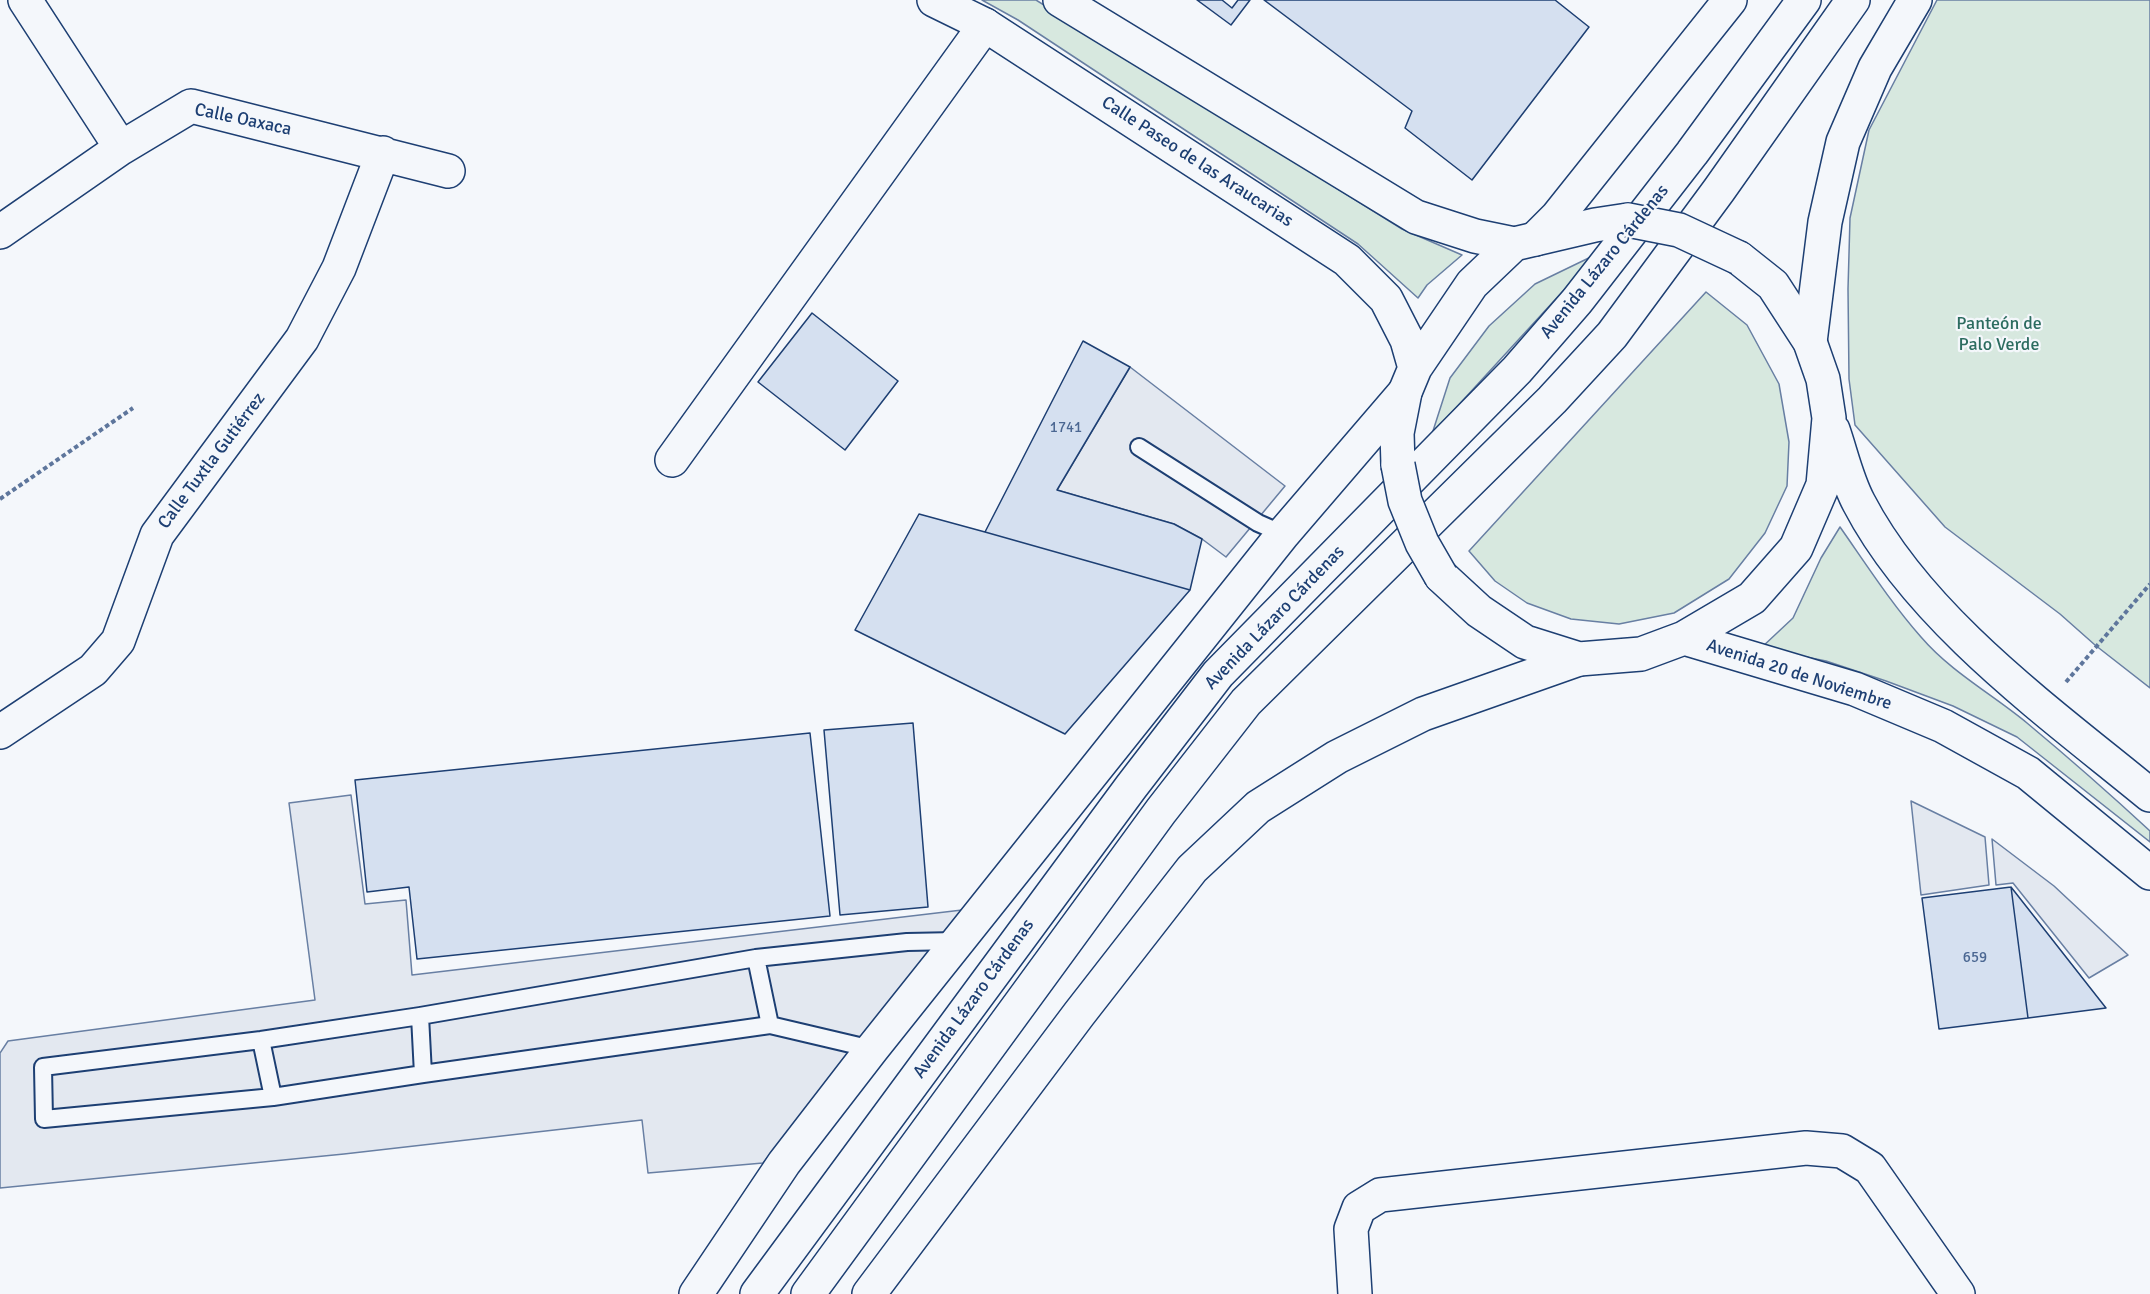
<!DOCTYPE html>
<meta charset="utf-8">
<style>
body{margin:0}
canvas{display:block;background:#f4f7fb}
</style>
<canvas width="2150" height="1294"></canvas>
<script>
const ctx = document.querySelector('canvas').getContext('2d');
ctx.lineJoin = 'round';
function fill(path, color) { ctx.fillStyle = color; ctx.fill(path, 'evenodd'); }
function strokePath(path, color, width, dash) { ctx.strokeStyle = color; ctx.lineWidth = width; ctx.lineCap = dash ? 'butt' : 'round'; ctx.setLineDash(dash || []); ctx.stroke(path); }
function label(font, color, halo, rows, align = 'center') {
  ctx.font = font + ' Signika,sans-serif'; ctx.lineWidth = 4.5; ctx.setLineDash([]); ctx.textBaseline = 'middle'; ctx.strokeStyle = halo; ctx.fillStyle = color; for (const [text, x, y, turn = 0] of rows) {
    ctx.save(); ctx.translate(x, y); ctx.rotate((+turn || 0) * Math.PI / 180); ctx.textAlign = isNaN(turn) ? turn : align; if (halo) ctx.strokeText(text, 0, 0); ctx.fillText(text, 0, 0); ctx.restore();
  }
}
const green = new Path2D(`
 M982,0H1036L1402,229L1462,255L1427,285L1418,298L1358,244L1018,20Z
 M1937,0H2150V688L2095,645L2060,614L1945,527L1855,425L1849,379L1848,289L1850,218L1869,130Z
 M1597,254L1432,434L1450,378L1489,326L1535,284Z
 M1706,292L1747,325L1779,384L1789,442L1787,486L1765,533L1729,579L1674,613L1619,624L1571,619L1527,603L1495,581L1469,551Z
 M1840,527C1866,564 1891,603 1921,637C1951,672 1992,694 2027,723C2069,758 2110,794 2150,831V842L2017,737L1953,706L1886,681L1826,661L1761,648L1793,618L1821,558Z`);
const parking = new Path2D(`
 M1130,367L1285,486L1226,557L1202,539L1174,524L1057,490Z
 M351,795L365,904L406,900L412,975L962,910L763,1163L648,1173L642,1120L344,1154L0,1188V1053L8,1041L315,1000L289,803Z
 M1911,801L1985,837L1989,885L1921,895Z
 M1992,839L2054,886L2128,955L2089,978L2013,883L1996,885Z`);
const building = new Path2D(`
 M1197,0H1222L1232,8L1238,0H1250L1231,25Z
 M1264,0H1555L1589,27L1472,180L1405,128L1412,111Z
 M812,313L898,381L845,450L758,382Z
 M1083,341L1130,367L1057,490L1174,524L1202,539L1190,590L985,532Z
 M919,514L985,532L1190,590L1065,734L855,630Z
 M913,723L928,907L840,915L824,730Z
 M810,733L830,916L417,959L409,887L367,892L355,780Z
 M2011,887L2106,1008L2028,1018Z
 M2011,887L2028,1018L1939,1029L1922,898Z`);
const path = new Path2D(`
 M0,499L133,408
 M2066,682L2150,584`);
const service = new Path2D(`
 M1139,447L1258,523L1283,534
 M756,958L420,1016L261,1040L43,1067L44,1119L273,1097L423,1074L770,1025
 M420,1016L423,1074
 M261,1040L273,1097
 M872,1049L770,1025L756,958L907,942L957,941`);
const minor = new Path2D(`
 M25,0L121,148
 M0,232L121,148L191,106L448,171
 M672,460L985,25
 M0,732L93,670L118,641L157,535L302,339L339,268L383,153
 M1355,1294L1351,1229L1359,1208L1380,1195L1806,1148L1842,1151L1870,1168L1958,1294`);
const secondary = new Path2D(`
 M934,0L985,25L1347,260L1386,299L1407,340L1415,368
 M1060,0L1416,217L1475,236L1514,244
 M1833,430C1841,453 1847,481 1859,503C1920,620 2049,712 2150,795
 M1398,465L1397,433L1405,392L1415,368L1472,284L1514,244L1595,225L1628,220
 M1441,576L1479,611L1525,642L1579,659L1641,654L1684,638L1752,598L1796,548L1823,485L1829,418L1823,379L1810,342L1773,285L1739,258
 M1684,638L1855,689L1943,726L2028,773L2150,873`);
const trunk = new Path2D(`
 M1535,239L1557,217L1730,0
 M1810,342L1825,222L1843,142L1875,68L1915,0
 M696,1294L784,1163L872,1049L1283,534L1405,392
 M757,1294L1131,787L1218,674L1517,370L1577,301L1692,153L1804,0
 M808,1294L1161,811L1246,702L1552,400L1612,335L1719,190L1853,0
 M869,1294L1079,1014L1192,869L1258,807L1337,757L1423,714L1579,659`);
const secondaryBridge = new Path2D(`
 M1628,220L1679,230L1739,258
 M1398,465L1405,501L1422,543L1441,576`);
const numberNames = [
 ["1741",1066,428],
 ["659",1975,958]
];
const streetNames = [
 ["Calle Oaxaca",243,120,12],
 ["Calle Paseo de las Araucarias",1197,162,33],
 ["Avenida Lázaro Cárdenas",1605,262,-51],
 ["Calle Tuxtla Gutiérrez",212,461,-53],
 ["Avenida Lázaro Cárdenas",1275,618,-46],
 ["Avenida 20 de Noviembre",1799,675,18],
 ["Avenida Lázaro Cárdenas",974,999,-54]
];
const parkNames = [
 ["Panteón de",1999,324],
 ["Palo Verde",1999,345]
];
fill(green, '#d7e8df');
strokePath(green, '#687fa3', 1.5);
fill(parking, '#e3e8f0');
strokePath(parking, '#687fa3', 1.5);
fill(building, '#d5e0f0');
strokePath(building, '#1d3f73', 1.5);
strokePath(service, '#1d3f73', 20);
strokePath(minor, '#1d3f73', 36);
strokePath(secondary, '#1d3f73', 36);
strokePath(trunk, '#1d3f73', 36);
strokePath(path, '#5e769c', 4, [4.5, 3]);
strokePath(service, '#f4f7fb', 16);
strokePath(minor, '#f4f7fb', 33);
strokePath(secondary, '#f4f7fb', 33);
strokePath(trunk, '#f4f7fb', 33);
strokePath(secondaryBridge, '#1d3f73', 36, []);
strokePath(secondaryBridge, '#f4f7fb', 33);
label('15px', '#4b6792', null, numberNames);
label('18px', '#1d3f73', '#f4f7fb', streetNames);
label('18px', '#2c6c60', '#f4f7fb', parkNames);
</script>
